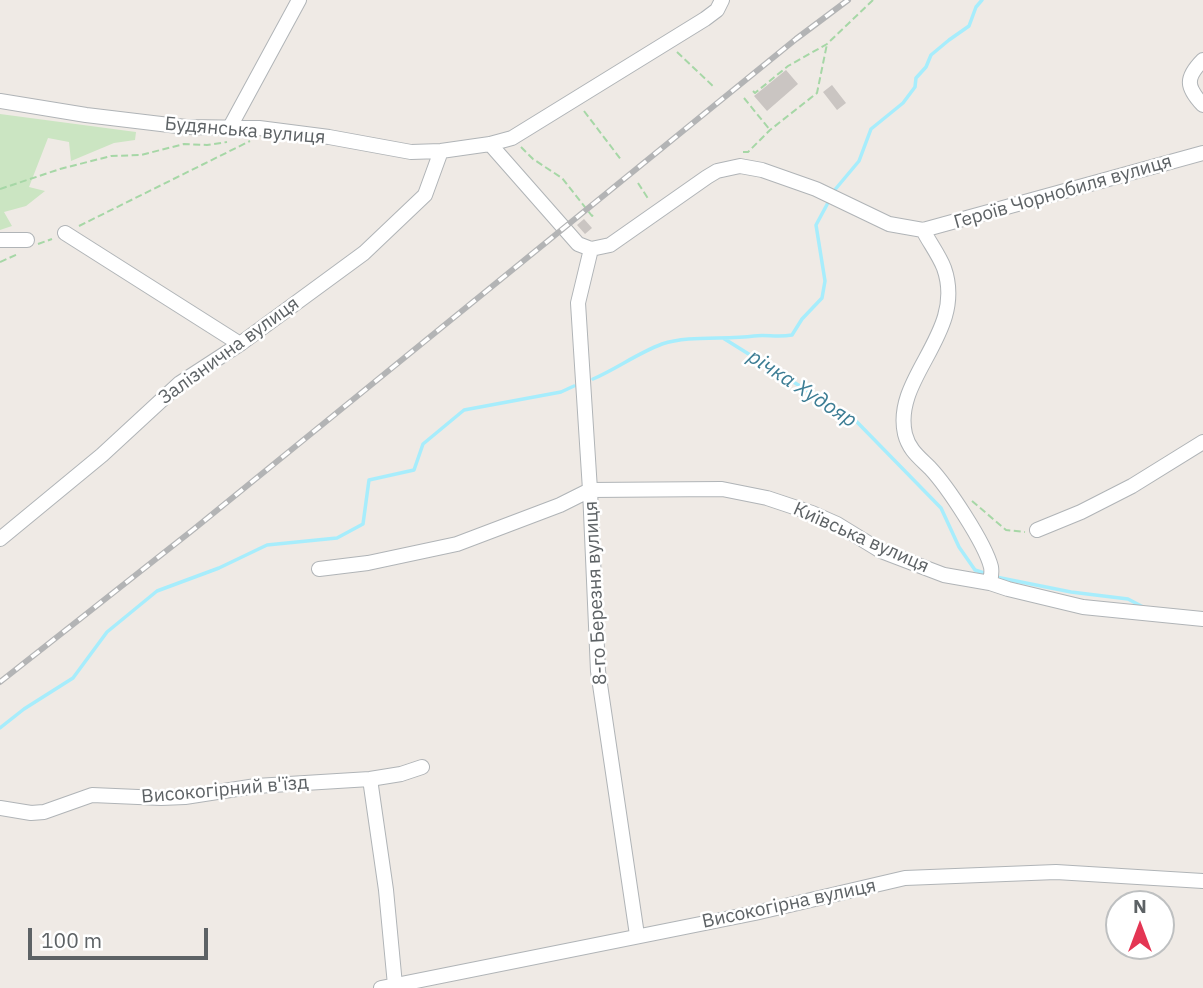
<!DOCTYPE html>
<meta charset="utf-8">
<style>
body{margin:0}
#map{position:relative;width:1203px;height:988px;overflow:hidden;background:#efeae5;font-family:"IBM Plex Sans",sans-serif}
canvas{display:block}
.north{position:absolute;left:1105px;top:890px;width:70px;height:70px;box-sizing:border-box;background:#fff;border:2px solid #bec0c1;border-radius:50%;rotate:0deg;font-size:19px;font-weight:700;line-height:28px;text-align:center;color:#5d6265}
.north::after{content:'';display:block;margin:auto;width:24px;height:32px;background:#e43654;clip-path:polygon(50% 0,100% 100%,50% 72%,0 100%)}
.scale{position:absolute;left:28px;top:928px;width:180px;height:32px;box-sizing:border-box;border:4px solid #5d6265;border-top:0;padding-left:9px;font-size:21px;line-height:24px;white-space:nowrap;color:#5d6265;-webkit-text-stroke:5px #fff;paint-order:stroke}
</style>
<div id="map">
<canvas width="1203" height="988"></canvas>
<div class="north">N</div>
<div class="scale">100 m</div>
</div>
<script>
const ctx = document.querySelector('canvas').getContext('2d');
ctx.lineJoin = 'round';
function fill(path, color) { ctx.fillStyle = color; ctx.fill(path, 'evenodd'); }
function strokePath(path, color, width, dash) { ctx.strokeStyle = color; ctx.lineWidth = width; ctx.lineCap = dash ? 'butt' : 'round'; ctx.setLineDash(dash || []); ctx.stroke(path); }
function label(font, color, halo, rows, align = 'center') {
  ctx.font = font + ' "IBM Plex Sans",sans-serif'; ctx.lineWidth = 5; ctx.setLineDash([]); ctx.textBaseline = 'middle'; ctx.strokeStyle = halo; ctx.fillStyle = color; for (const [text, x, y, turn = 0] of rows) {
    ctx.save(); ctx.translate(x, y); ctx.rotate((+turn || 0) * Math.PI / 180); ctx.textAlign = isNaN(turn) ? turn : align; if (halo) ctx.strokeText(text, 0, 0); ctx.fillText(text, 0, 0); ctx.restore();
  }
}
const green = new Path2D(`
 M0,114L136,132L135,140L114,143L71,161L69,142L48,138L29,187L45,191L26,206L4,212L12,226L0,230Z`);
const stream = new Path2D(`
 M833,192L859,161L871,129L903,103L915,87L916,78L926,67L931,55L949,40L969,26L976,7L982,0
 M723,338L856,421L941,508L959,547L975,570L984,573
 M593,379C616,369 638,353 662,344C689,335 725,340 754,336C767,334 776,338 792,335L802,319L822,298L825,281L816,225L830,199
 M996,577L1071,592L1128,599L1145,608
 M0,728L24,709L73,678L107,632L157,591L219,568L267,545L337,538L363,524L369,480L414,470L423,444L464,410L561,392L574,386`);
const building = new Path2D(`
 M786,70L798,84L767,111L754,96Z
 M832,85L846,103L837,110L823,92Z
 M584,219L592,228L585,234L577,225Z`);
const path = new Path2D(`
 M677,52L714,87
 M753,91L755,93L788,66L827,44L873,0
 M744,98L770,130
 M584,111L622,161
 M521,147L533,159L562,178L592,216L595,213
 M743,152H748L770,130L817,93L827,44
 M638,183L649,200
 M0,189L60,169L111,156L141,155L184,144L207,145L227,142
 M79,226L250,141
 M38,244L52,239
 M0,262L18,254
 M972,501L1006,530L1025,532`);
const minor = new Path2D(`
 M1203,60C1185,78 1186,87 1203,105
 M0,101L86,115L186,127L259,128L329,137L411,152L441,151L490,144L512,138L705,19L717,10L722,0
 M230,127L299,0
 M490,144L578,244L591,249L610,245L707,177L717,171L740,166L762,170L816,189L889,224L923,230L1203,153
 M923,230C929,242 939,255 944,268C967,333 892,377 905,434C909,450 919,457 930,468C947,486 985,543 991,567C992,572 991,578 990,583
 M65,233L240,344
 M0,240H27
 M591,249L578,303L590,490L598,671L637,935
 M1037,530L1081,512L1132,486L1203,442
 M0,539L102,455L180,383L240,344L364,253L425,195L441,151
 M319,569L368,563L457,544L560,505L590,490L722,489L767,498L812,513L837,524L881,551L944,575L990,583L1008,589L1083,607L1203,619
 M370,779L386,890L395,985
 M0,808L31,813L44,812L92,795L161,798L185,797L256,786L370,779L401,774L422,767
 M381,988L755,913L905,878L1056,872L1203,881`);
const rail = new Path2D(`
 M0,682L194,529L796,39L848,0`);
const streetNames = [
 ["Будянська вулиця",245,131,5],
 ["Героїв Чорнобиля вулиця",1063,192,-16],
 ["Залізнична вулиця",229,351,-36],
 ["Київська вулиця",861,538,24],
 ["8-го Березня вулиця",596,593,-93],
 ["Високогірний в'їзд",225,790,-5],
 ["Високогірна вулиця",789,904,-12]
];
const waterNames = [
 ["річка Худояр",802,389,33]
];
fill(green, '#cbe5c2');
strokePath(stream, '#a7edfc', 3.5);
fill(building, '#cac5c2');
strokePath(minor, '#b0b4b7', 16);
strokePath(path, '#a6d7a6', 2, [7, 3.5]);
strokePath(minor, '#fff', 14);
strokePath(rail, '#b3b4b5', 6);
strokePath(rail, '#fff', 3.5, [10]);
label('19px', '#5d6265', '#fff', streetNames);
label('italic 21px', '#3c7d94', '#fff', waterNames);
</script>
